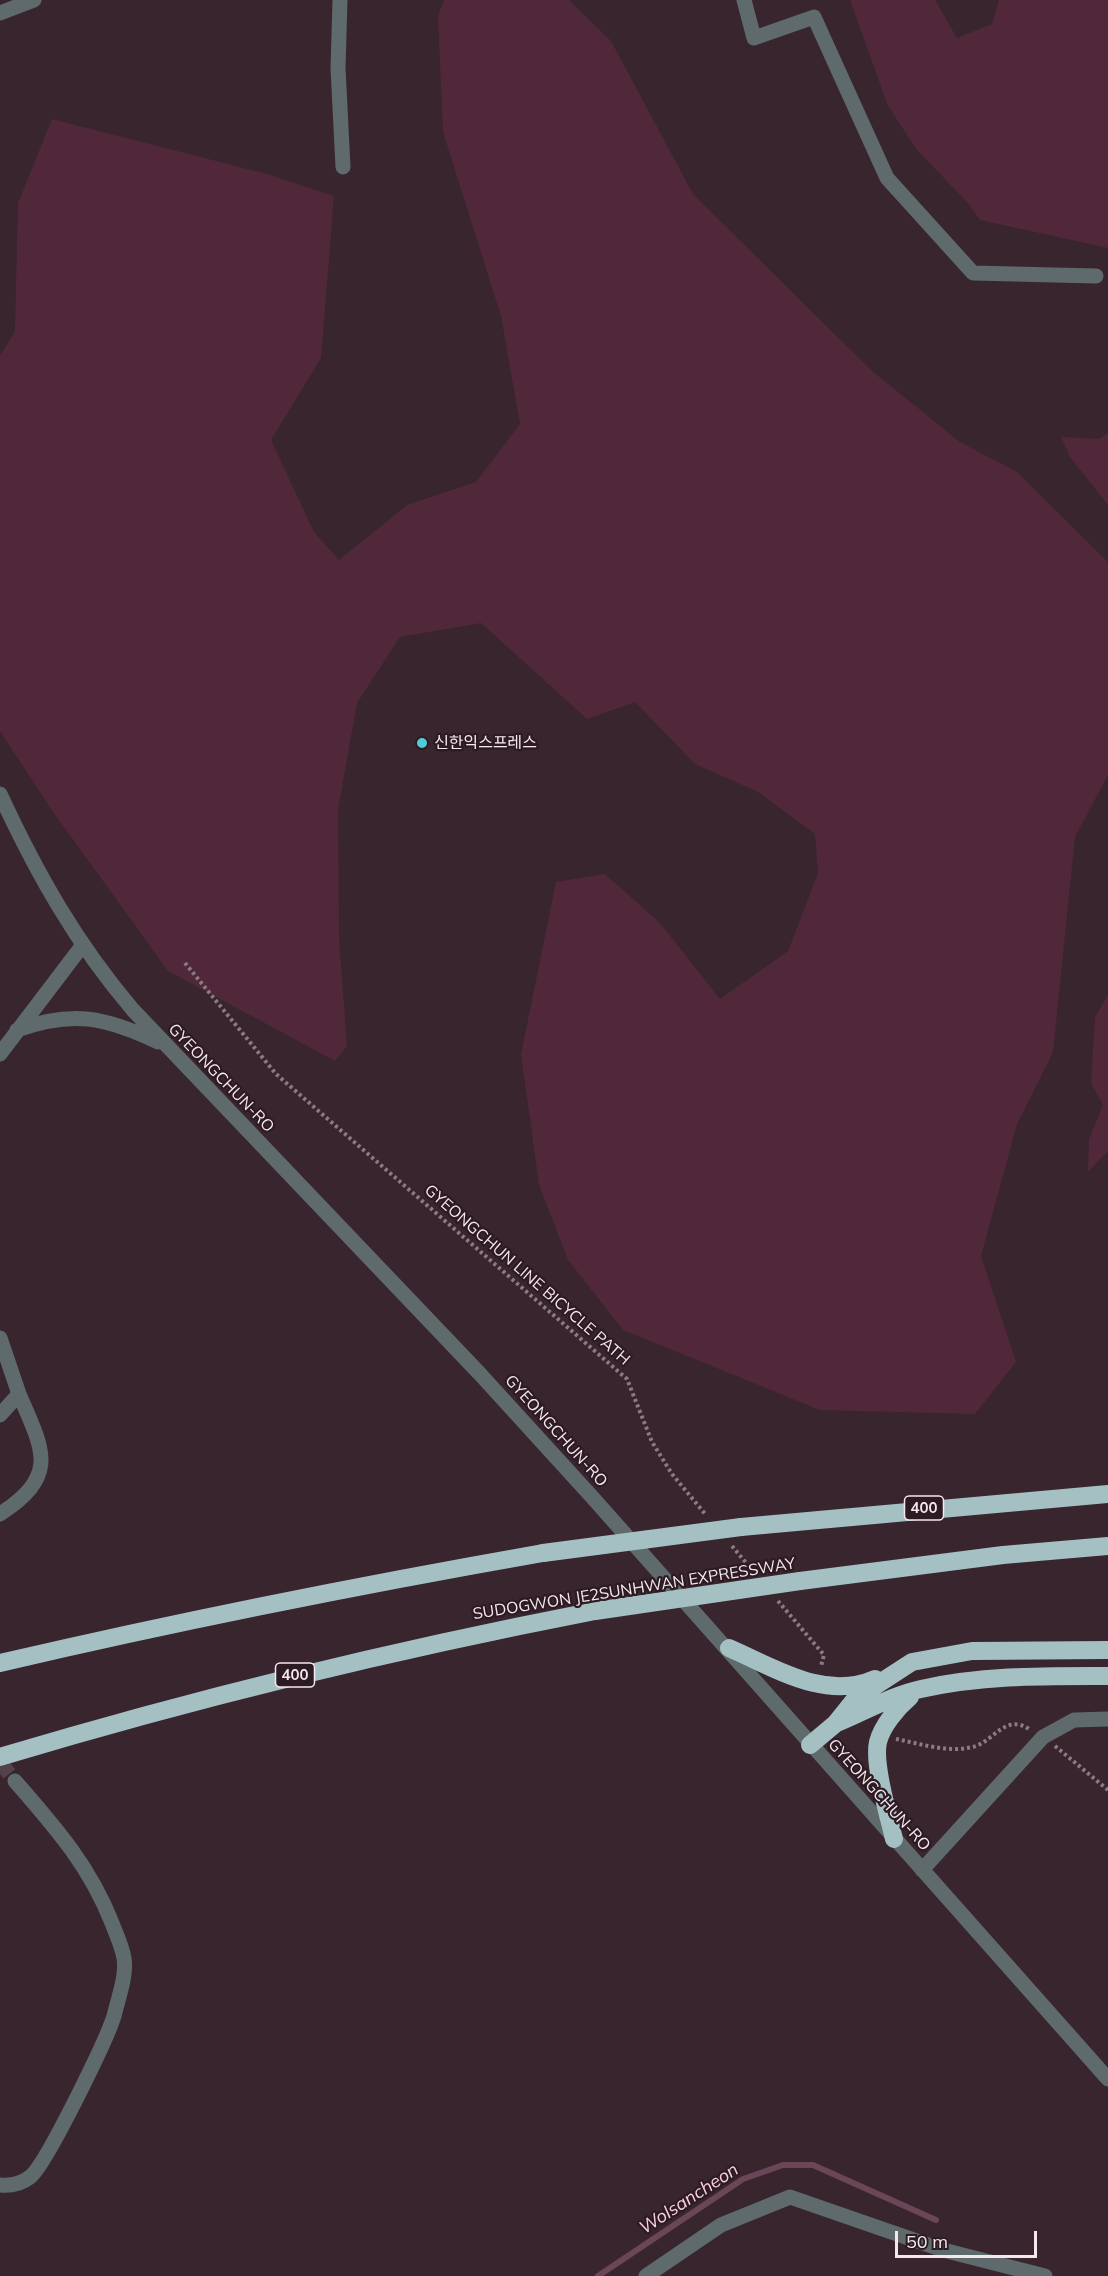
<!DOCTYPE html>
<meta charset="utf-8">
<style>
body{margin:0}
#map{position:relative;width:1108px;height:2276px;overflow:hidden;background:#38252d;font-family:Mulish,sans-serif}
canvas{display:block}
.scale{position:absolute;left:895px;top:2231px;width:142px;height:27px;box-sizing:border-box;border:3px solid #f5e8ed;border-top:0;padding-left:8px;font-size:18px;line-height:21px;white-space:nowrap;color:#f5e8ed;-webkit-text-stroke:4px #2d1b23;paint-order:stroke}
</style>
<div id="map">
<canvas width="1108" height="2276"></canvas>
<div class="scale">50 m</div>
</div>
<script>
const ctx = document.querySelector('canvas').getContext('2d');
ctx.lineJoin = 'round';
function fill(path, color) { ctx.fillStyle = color; ctx.fill(path, 'evenodd'); }
function strokePath(path, color, width, dash) { ctx.strokeStyle = color; ctx.lineWidth = width; ctx.lineCap = dash ? 'butt' : 'round'; ctx.setLineDash(dash || []); ctx.stroke(path); }
function label(font, color, halo, rows, align = 'center') {
  ctx.font = font + ' Mulish,"Noto Sans KR",sans-serif'; ctx.lineWidth = 4.5; ctx.setLineDash([]); ctx.textBaseline = 'middle'; ctx.strokeStyle = halo; ctx.fillStyle = color; for (const [text, x, y, turn = 0] of rows) {
    ctx.save(); ctx.translate(x, y); ctx.rotate((+turn || 0) * Math.PI / 180); ctx.textAlign = isNaN(turn) ? turn : align; if (halo) ctx.strokeText(text, 0, 0); ctx.fillText(text, 0, 0); ctx.restore();
  }
}
const green = new Path2D(`
 M444,0H569L611,41L693,194L872,371L960,442L1017,472L1108,562V775L1075,837L1053,1052L1017,1124L981,1256L1016,1362L975,1414L820,1410L623,1330L568,1260L539,1185L521,1054L556,882L605,874L660,923L720,999L788,951L818,873L815,834L758,792L695,764L635,702L587,719L481,623L400,637L357,703L338,810L339,938L347,1046L335,1061L168,971L51,809L0,731V356L15,331L18,203L52,119L267,174L334,196L321,358L271,440L314,532L339,560L407,505L476,482L520,424L501,316L443,132L438,16Z
 M850,0H935L957,38L992,24L999,0H1108V248L980,220L967,202L917,150L888,106Z
 M1108,433V505L1070,457L1061,437L1099,439Z
 M1108,995V1151L1088,1172L1089,1139L1103,1105L1091,1083L1095,1017Z`);
const stream = new Path2D(`
 M598,2276L743,2179L783,2165H813L936,2220`);
const minorTunnel = new Path2D(`
 M0,1762L15,1781`);
const path = new Path2D(`
 M185,963L276,1074L627,1379L652,1442L672,1474L706,1515
 M732,1546L752,1570
 M778,1601L824,1655L821,1666
 M896,1739C922,1744 950,1754 976,1746C995,1739 1006,1714 1029,1729
 M1055,1746L1108,1790`);
const minor = new Path2D(`
 M340,0L338,68L343,167
 M744,0L754,38L814,17L887,178L973,273L1096,276
 M0,13L34,0
 M0,794C37,874 76,943 133,1010L480,1374L593,1498L1108,2079
 M17,1030C73,1010 105,1017 158,1042
 M0,1054L82,946
 M0,1338L19,1394L0,1415
 M0,1514C60,1475 43,1450 19,1394
 M922,1870L1043,1737L1074,1720L1108,1719
 M0,2185C11,2186 21,2184 30,2177C46,2165 107,2039 114,2016C118,1999 127,1975 124,1958C122,1946 116,1934 112,1923C89,1865 55,1827 15,1781
 M646,2276L721,2225L790,2197L943,2250L1045,2276`);
const highway = new Path2D(`
 M741,1527L1108,1494
 M800,1581L1003,1555L1108,1546
 M729,1648C775,1668 825,1701 875,1679
 M0,1663C180,1621 361,1585 543,1553
 M837,1723C864,1712 893,1695 921,1689C983,1675 1045,1676 1108,1676
 M810,1745L835,1724L855,1699L912,1662L972,1651L1108,1650
 M0,1757C196,1698 394,1650 595,1611
 M894,1839C889,1817 873,1764 878,1742C882,1726 897,1708 910,1697`);
const highwayBridge = new Path2D(`
 M543,1553L741,1527
 M595,1611L800,1581`);
const markers = [
 [422,743,6,"#52cbd7"]
];
const shields = [
 [924,1508,39],
 [295,1675,39]
];
const shieldNames = [
 ["400",924,1508],
 ["400",295,1675]
];
const poiNames = [
 ["신한익스프레스",434,743]
];
const streetNames = [
 ["GYEONGCHUN-RO",221,1078,46],
 ["GYEONGCHUN LINE BICYCLE PATH",527,1275,41],
 ["GYEONGCHUN-RO",556,1431,48],
 ["SUDOGWON JE2SUNHWAN EXPRESSWAY",634,1589,-9],
 ["GYEONGCHUN-RO",879,1795,48]
];
const waterNames = [
 ["Wolsancheon",689,2199,-33]
];
fill(green, '#51283a');
strokePath(stream, '#6a4658', 6);
strokePath(minorTunnel, '#54424a', 15, [15, 8]);
strokePath(path, '#8c7b82', 4, [3, 3]);
strokePath(minor, '#5e6a6b', 15);
strokePath(highway, '#a4c0c3', 18);
strokePath(highwayBridge, '#a4c0c3', 18);
for (const [x, y, r, color] of markers) { const dot = new Path2D(); dot.arc(x, y, r, 0, 2 * Math.PI); ctx.fillStyle = color; ctx.fill(dot); strokePath(dot, '#2d1b23', 2); }
for (const [x, y, w] of shields) { const box = new Path2D(); box.roundRect(x - w / 2, y - 12, w, 24, 4.5); ctx.fillStyle = '#2d1b23'; ctx.fill(box); strokePath(box, '#f5e8ed', 1.5); }
label('bold 15px', '#f5e8ed', null, shieldNames);
label('16px', '#f5e8ed', '#2d1b23', poiNames, 'left');
label('16px', '#f5e8ed', '#2d1b23', streetNames);
label('italic 18px', '#fccfe0', '#2d1b23', waterNames);
</script>
